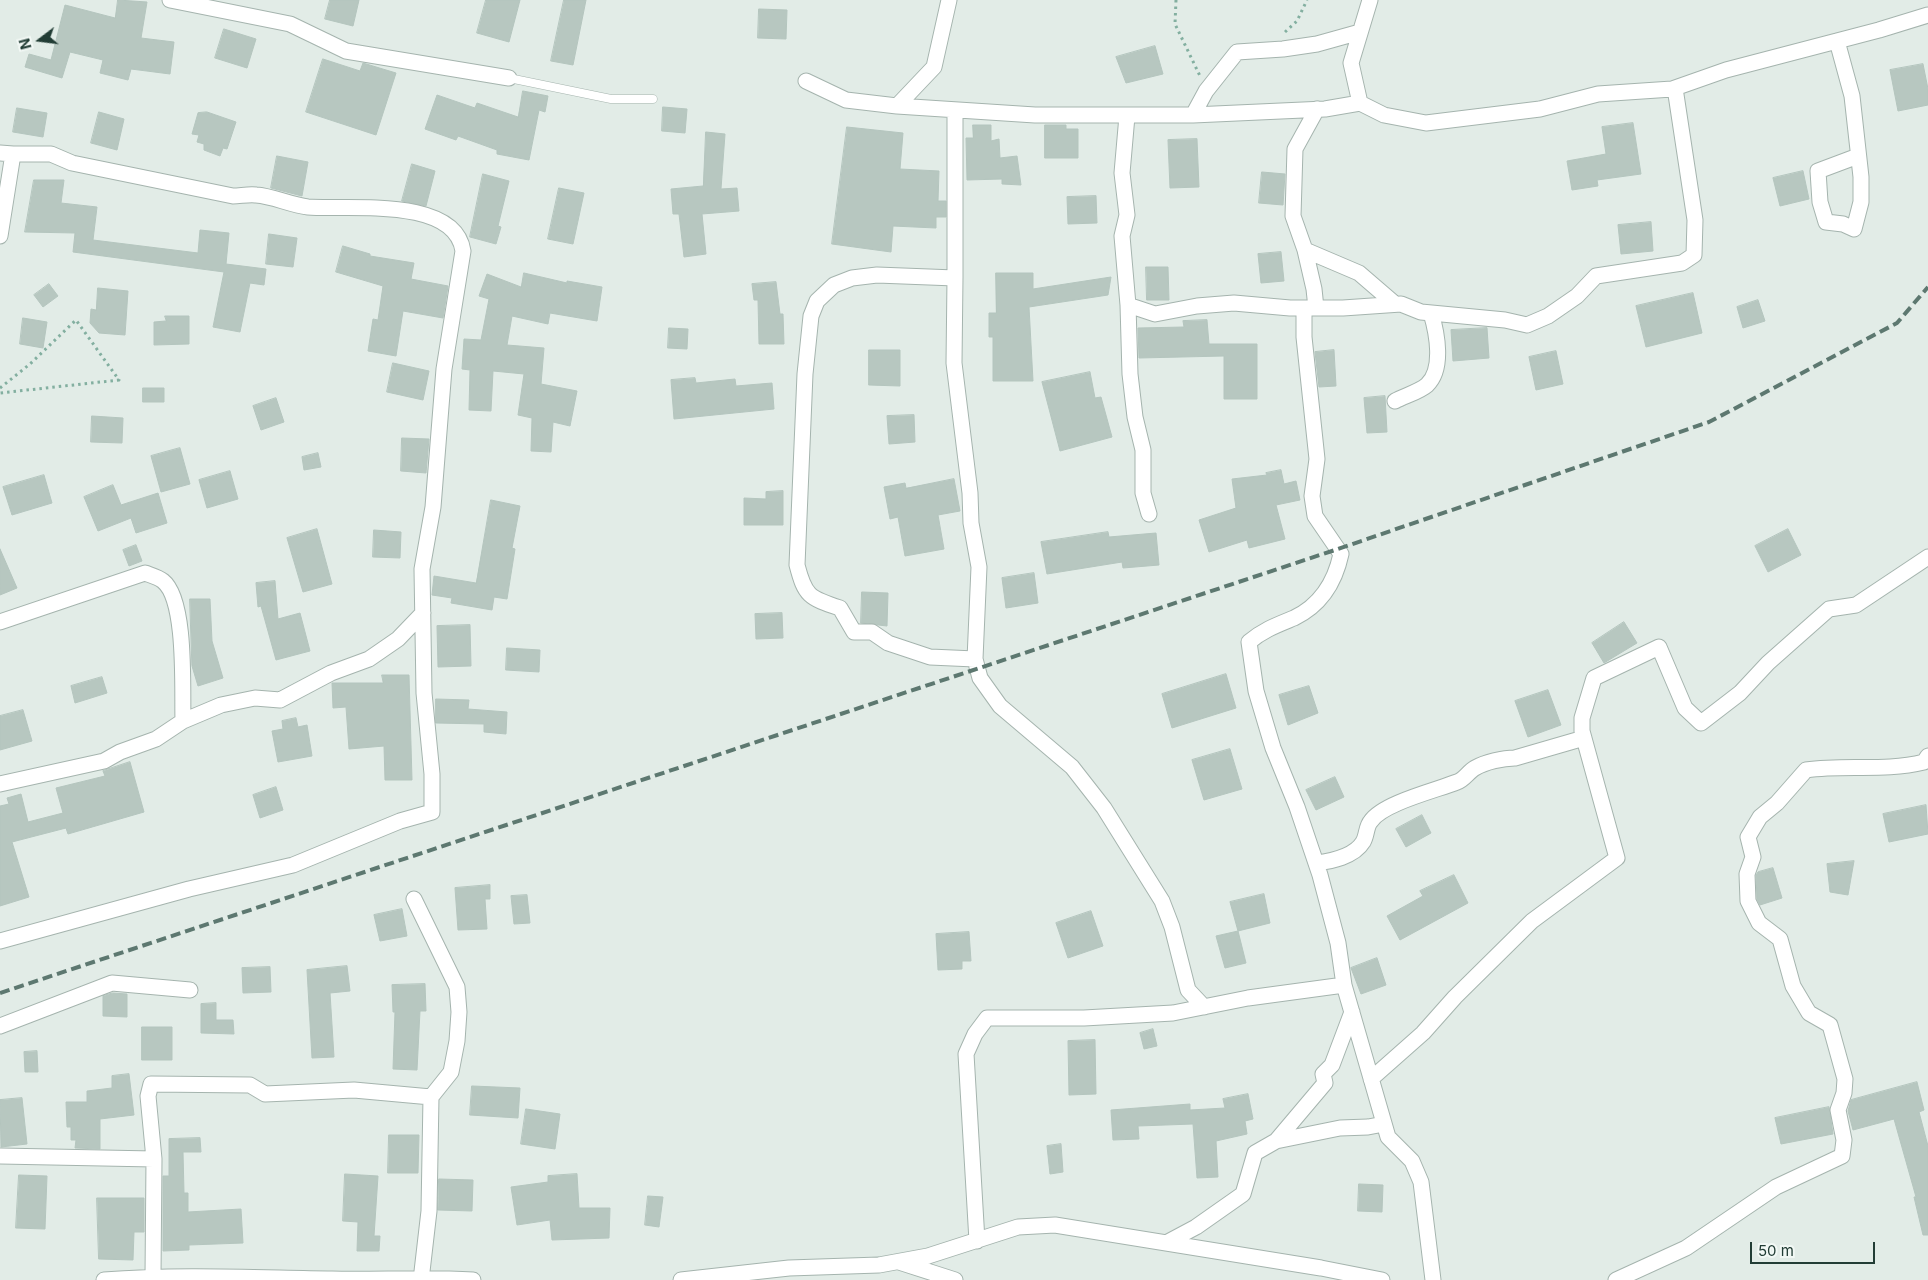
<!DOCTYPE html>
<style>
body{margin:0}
#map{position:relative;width:1928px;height:1280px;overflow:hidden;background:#e2ece7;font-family:Inter,sans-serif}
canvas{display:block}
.north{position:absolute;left:15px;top:15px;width:50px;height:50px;-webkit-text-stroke:4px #f2f8f5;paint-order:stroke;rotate:255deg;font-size:14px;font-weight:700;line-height:20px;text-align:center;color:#223d35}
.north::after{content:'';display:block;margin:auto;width:18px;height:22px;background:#223d35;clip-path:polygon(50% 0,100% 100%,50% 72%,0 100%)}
.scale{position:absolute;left:1750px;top:1242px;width:125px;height:22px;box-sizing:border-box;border:2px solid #223d35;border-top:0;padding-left:6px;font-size:15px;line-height:18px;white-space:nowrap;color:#223d35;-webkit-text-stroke:4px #f2f8f5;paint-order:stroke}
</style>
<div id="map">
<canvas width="1928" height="1280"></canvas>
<div class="north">N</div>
<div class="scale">50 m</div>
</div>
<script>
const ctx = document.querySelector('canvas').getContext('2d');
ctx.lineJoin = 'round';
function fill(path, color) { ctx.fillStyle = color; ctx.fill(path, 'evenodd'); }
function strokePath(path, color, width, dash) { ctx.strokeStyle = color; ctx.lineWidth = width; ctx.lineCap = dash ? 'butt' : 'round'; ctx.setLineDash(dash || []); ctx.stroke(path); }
const building = new Path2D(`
 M118,0L147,2L141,38L174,42L170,74L131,69L128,80L100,73L103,60L70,52L62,78L25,67L29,54L51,60L65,5L115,18Z
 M330,0H359L353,26L325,19Z
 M486,0H520L509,42L477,33Z
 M564,0H586L573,65L551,61Z
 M759,9L787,10L786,39L758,38Z
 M224,29L256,39L247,68L215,58Z
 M1155,46L1163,74L1126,83L1116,57Z
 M323,59L360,71L363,63L396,73L376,135L306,112Z
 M1923,64L1928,89V105L1898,111L1890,70Z
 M523,91L548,96L545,112L539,110L529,160L497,154V150L458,136L456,140L425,129L437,95L475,108L477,103L518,117Z
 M663,107L687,109L685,133L662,131Z
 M17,108L47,113L43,137L13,132Z
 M99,112L124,119L117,150L91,143Z
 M207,112L236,122L227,149L223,148L220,156L204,150V144L197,142L199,135L192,134L198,113Z
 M1633,123L1641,174L1597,180L1598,186L1572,190L1567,161L1606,154L1602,127Z
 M973,125H991V141L999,139L1000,158L1017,156L1021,185L1002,184V179L967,180L966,138H973Z
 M1045,125H1066V129H1078V158H1045Z
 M847,127L903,133L900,169L939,171L938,201H946V217H936V228L893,226L891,252L832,244Z
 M706,132L725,134L721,189L737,188L739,211L702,214L706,254L684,257L679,214H673L671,189L703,186Z
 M1197,139L1199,187L1170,188L1168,140Z
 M277,156L308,162L302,196L271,188Z
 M412,164L435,171L426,206L402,201Z
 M1803,171L1809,199L1780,206L1773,178Z
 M1262,172L1285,174L1283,205L1259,203Z
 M483,174L509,181L498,226L501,227L496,244L470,237Z
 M34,180H64L61,203L97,207L93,240L198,253L200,230L229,233L226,264L266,269L264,285L250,283L240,332L213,327L224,272L73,252L75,233L25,232Z
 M559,188L584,193L573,244L548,239Z
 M1096,196L1097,223L1068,224L1067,197Z
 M1651,222L1653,251L1621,254L1618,225Z
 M269,234L297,238L293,267L266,264Z
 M343,246L370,254V256L414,263L411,279L448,286L443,318L403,311L396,356L368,351L373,319L378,320L383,286L336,272Z
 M1281,252L1284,281L1261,283L1258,254Z
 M1146,267H1168L1169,300H1147Z
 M524,273L567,283V281L602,287L597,321L550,313L548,324L512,316L507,345L544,348L541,384L577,391L570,426L553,422L551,452L531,451L532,418L518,415L524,374L493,371L491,411L469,410L470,370L462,369L464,339L481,340L489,299L479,296L487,274L521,287Z
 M996,273H1033V289L1111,277L1108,295L1029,307L1033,381H993V337H989V313H996Z
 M776,282L780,314H783L784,344H759L758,300H754L752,284Z
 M49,284L58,296L43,307L34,295Z
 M98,288L128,291L125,335L99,333L90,323L91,309L96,310Z
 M1693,293L1702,333L1646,347L1636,306Z
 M1758,300L1765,321L1743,328L1737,307Z
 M165,316H189V344L154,345V322L166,321Z
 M23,318L47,322L43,348L20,344Z
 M1207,320L1209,344H1257V399H1224V356L1139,358L1138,328L1184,327L1183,321Z
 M669,328L688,329L687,349L668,348Z
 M1487,328L1489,358L1453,361L1451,330Z
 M869,350H900V386L869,385Z
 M1334,350L1336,386L1319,387L1315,352Z
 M1556,351L1563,384L1536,390L1529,357Z
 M393,363L429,371L423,400L387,392Z
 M1090,372L1095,398L1101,397L1112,437L1060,451L1042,382Z
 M695,378L696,383L735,379L736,386L772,383L774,409L674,419L671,380Z
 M143,388H164V402H143Z
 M1385,396L1387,432L1367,433L1364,398Z
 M276,398L284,422L261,430L253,406Z
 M914,415L915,442L889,444L887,416Z
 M92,416L123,418L122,443L91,442Z
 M402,438L429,439L426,473L401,471Z
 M180,448L190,484L161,492L151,456Z
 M318,453L321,467L304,470L302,457Z
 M1281,470L1284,484L1296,481L1300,500L1276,505L1285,539L1249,548L1247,540L1209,552L1199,520L1236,508L1232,479L1267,475L1266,473Z
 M230,471L238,499L207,508L199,480Z
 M44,475L52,503L12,515L3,487Z
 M954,479L960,511L938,515L944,549L905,556L898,517L890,519L884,487L905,483L906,488Z
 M113,485L121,505L158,493L167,523L136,533L131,518L98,531L84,497Z
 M783,491V525H744V498L766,499V492Z
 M491,500L520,506L512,548L515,549L507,599L494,597L492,610L451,603L452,598L432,595L434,576L476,583Z
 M317,529L332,584L303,592L287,538Z
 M1788,529L1801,555L1768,572L1755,546Z
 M374,530L401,532L400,558L373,557Z
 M1108,532L1109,537L1156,533L1159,565L1123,568L1122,562L1047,574L1041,542Z
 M136,545L142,561L129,566L123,550Z
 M0,549L17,588L0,595Z
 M1034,573L1038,603L1006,608L1002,578Z
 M275,581L278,619L300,613L310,651L276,660L261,606L258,607L256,583Z
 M862,592L888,593L887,626L861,623Z
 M190,599H210L212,641L223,678L198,686L192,666Z
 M782,613L783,638L756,639L755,614Z
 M1624,622L1637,643L1604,663L1592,643Z
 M470,625L471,666L438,667L437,626Z
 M507,648L540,650L539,672L506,670Z
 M1226,674L1236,708L1172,728L1162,694Z
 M382,675H409L412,780H385L384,746L349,749L346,707L333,708L332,683H383Z
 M102,677L107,693L75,703L71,686Z
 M1309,686L1318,713L1288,725L1279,695Z
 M1548,690L1561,725L1528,737L1515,701Z
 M436,699L469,700L468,709L507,712L506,734L484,732V724L436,723Z
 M23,710L32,741L0,750V716Z
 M296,718L298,727L307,725L312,756L278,762L272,731L283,729L282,721Z
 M1230,749L1242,789L1204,800L1192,760Z
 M130,762L144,812L68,834L66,828L12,842L29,897L0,906V806L9,804L7,798L21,794L28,822L63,813L56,788L105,776L103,771Z
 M1335,777L1344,797L1316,810L1306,790Z
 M276,787L283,810L260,818L253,795Z
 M1926,805L1928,834L1889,842L1883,814Z
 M1422,815L1431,833L1406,847L1396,829Z
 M1854,861L1848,895L1830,892L1827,864Z
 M1773,868L1782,898L1760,905L1757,899L1756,875L1758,872Z
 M1454,875L1468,903L1400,940L1387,916L1423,896L1420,891Z
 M490,885V899H485L487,929L458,930L455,888Z
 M1264,894L1270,923L1238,931L1246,963L1225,968L1216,936L1238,931L1230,902Z
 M527,895L530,923L514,924L511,896Z
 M402,909L407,936L380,941L374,915Z
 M1091,911L1103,946L1068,958L1056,923Z
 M969,932L971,961H962V969L938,970L936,934Z
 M1377,958L1386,985L1361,994L1351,968Z
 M347,966L350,991L330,993L334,1057L312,1058L307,970Z
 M270,967L271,992L243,993L242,968Z
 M425,984L426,1011H420L417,1070L393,1069L395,1012H393L392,985Z
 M113,993L127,994V1017L103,1016V996Z
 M216,1003V1020H233L234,1034L201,1033V1004Z
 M142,1027H172V1060H142Z
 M1153,1029L1157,1046L1144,1049L1140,1033Z
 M1095,1040L1096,1094L1069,1095L1068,1041Z
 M37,1051L38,1072H25L24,1052Z
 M129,1074L134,1115L100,1119V1149L75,1148L76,1140H71V1127H67L66,1102H87V1091L112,1088V1076Z
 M1917,1082L1924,1110L1919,1112L1928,1146V1235H1923L1914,1197H1916L1894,1119L1853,1130L1848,1111L1851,1100Z
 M472,1086L520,1088L518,1118L470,1115Z
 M1248,1094L1253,1119L1245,1121L1247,1134L1216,1141L1218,1177L1197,1178L1193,1124L1138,1126L1139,1139L1113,1140L1111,1110L1190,1104V1110L1225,1108L1223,1099Z
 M22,1098L27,1144L1,1147L0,1100Z
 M1829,1107L1833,1134L1781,1144L1775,1118Z
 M526,1109L560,1114L555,1149L521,1144Z
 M389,1135H419L418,1173H388Z
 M200,1138L201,1152H183L184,1193H188V1212L241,1209L243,1243L189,1245V1250L163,1251V1176H169V1139Z
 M1061,1144L1063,1172L1050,1174L1047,1146Z
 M345,1174L378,1176L374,1236H380L379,1251H357L358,1222L343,1221Z
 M577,1174L579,1208H610L609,1238L552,1240L550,1220L517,1225L511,1187L548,1182V1176Z
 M19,1175L47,1176L45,1229L16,1228Z
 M439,1179L473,1180L472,1211L438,1210Z
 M1359,1184L1383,1185L1382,1212L1358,1211Z
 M648,1196L663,1197L659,1227L645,1225Z
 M97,1198H144V1232H134L133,1260L99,1259Z`);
const path = new Path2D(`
 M1176,0L1175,24L1200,76
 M1285,32L1297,21L1307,0
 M0,388L30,364L76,320L119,380L0,393`);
const service = new Path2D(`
 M509,78L611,99H653`);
const minor = new Path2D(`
 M170,0L290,24L346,51L509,78
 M1837,41L1852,96L1861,177V202L1854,229L1843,224L1826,222L1820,202L1818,171L1858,156
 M806,81L846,100L897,106L1035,115H1193L1206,91L1237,52L1283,49L1317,44L1360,32
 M1360,103L1384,115L1426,123L1540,109L1598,94L1672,89L1726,70L1879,30L1928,15
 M897,106L934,67L949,0
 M1317,109L1295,149L1293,216L1305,250L1359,273L1395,304
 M955,110V278L877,275L852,278L834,285L817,301L811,316L805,374L797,565C805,596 809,598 840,608L854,632H872L888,643L930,657L975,659L980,678L1000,706L1072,767L1104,808L1162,901L1172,927L1188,990L1204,1007
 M1193,115L1325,109L1360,103L1351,63L1370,0
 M1127,116L1122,173L1127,215L1122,236L1128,305L1155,314L1197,306L1234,303L1290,308H1343L1401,304L1421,312L1505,320L1527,325L1548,316L1577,296L1596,276L1682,263L1694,255L1695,220L1675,88
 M0,153L13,154L0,236
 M1305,250L1314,289L1316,308
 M955,278L954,363L970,493L971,523L979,567L975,659
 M1128,305L1130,374L1135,417L1143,450V493L1149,514
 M1304,308V337L1317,459L1312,496L1315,516L1341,554C1335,582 1321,605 1294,618C1277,625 1263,630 1249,642L1256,691L1273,748L1297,807L1320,875L1338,943L1344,985
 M1395,401C1404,396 1419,392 1427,385C1444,369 1437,333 1431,313
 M0,622L145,573C150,575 158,577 163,581C187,600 182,691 183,721
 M0,784L104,761L120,752L156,739L183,721L221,705L255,698L280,700L331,673L369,659L398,639L423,613
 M1316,863C1331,861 1354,857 1363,842C1367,836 1366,826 1371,821C1383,803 1437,790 1457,782C1464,780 1468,772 1475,768C1485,762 1503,758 1515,758L1584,738
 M414,899L457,987L459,1012L457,1041L451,1072L431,1097L429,1211L421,1280
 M0,941L189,889L293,865L400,821L432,812V774L424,693L422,569L433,507L444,369L463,251C455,196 347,210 308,207C290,205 273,196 256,195C249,194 240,196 233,196L72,163L51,154H13
 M0,1026L112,983L190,990
 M1371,1079L1423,1033L1455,997L1532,921L1617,858L1582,731V718L1594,678L1659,647L1685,708L1701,723L1740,693L1768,663L1829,609L1856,605L1928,557
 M1276,1141L1325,1083L1323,1074L1332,1065L1352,1012
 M0,1156L154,1159
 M977,1241L966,1054L975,1034L987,1018H1084L1173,1013L1248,998L1344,985L1388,1137L1412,1161L1421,1182L1433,1280
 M1166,1243L1196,1227L1243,1194L1255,1153L1276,1141L1340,1128L1368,1127L1384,1124
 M899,1262L955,1280
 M153,1276L154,1159L148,1096L151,1084L250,1085L265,1094L354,1090L431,1097
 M104,1280C180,1274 256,1278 332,1279C379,1280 426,1277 473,1280
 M681,1280L789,1268L879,1265L928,1256L1018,1227L1055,1225L1321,1268L1382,1280
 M1616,1280L1686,1248L1776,1187L1842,1156L1844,1140L1838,1110L1844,1093L1845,1079L1830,1025L1809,1013L1793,986L1780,939L1759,923L1748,901L1747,874L1753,857L1748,837L1760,817L1777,803L1806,770C1847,764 1883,772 1924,762L1928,756`);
const rail = new Path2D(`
 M0,993L1335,550L1709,422L1897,323L1928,287`);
fill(building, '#b7c7c0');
strokePath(building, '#b4c5be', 1);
strokePath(service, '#a5b4ae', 9);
strokePath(minor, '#a5b4ae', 17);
strokePath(path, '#83afa0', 3, [2.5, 4]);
strokePath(service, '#fff', 8);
strokePath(minor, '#fff', 15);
strokePath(rail, '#5d7870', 4, [10, 5]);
</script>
